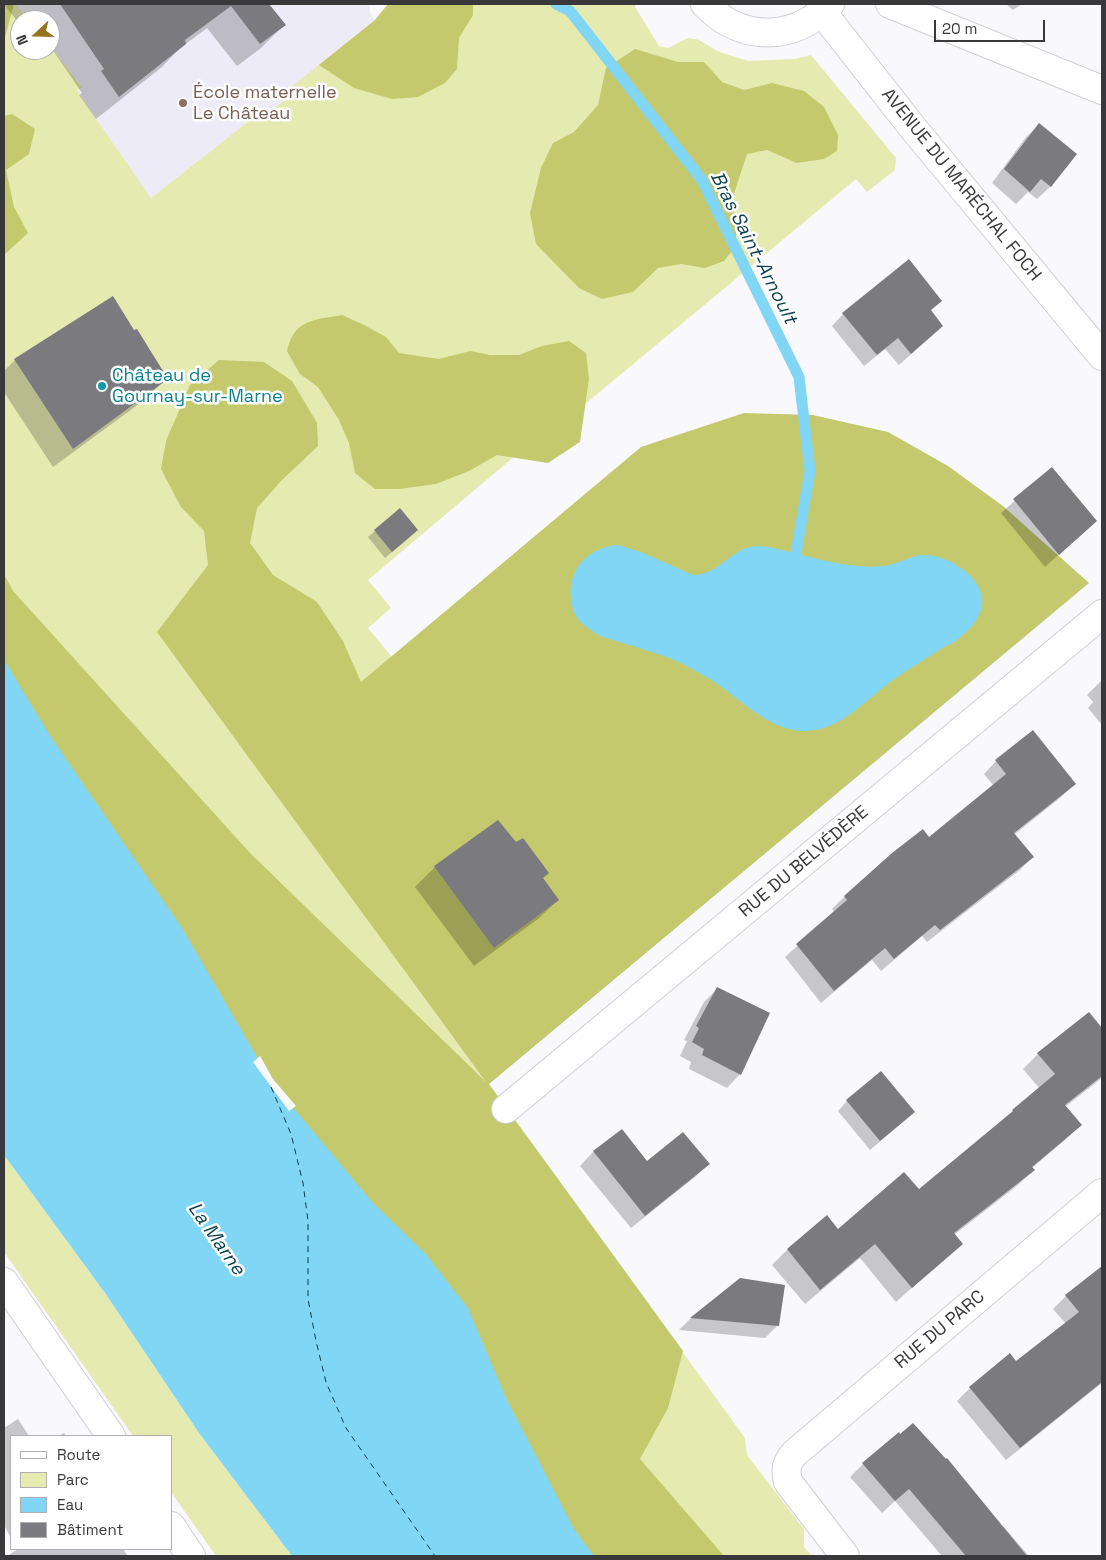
<!DOCTYPE html>
<meta charset="utf-8">
<style>
body{margin:0}
#map{position:relative;width:1106px;height:1560px;overflow:hidden;background:#f9f8fd;font-family:"Space Grotesk",sans-serif}
canvas{display:block}
.frame{position:absolute;inset:0;border:5px solid #39393b;pointer-events:none}
.legend{position:absolute;left:10px;top:1435px;width:162px;height:115px;box-sizing:border-box;background:#fff;border:1px solid #b0b0b1;margin:0;padding:6px 9px;list-style:none;font-size:15px;color:#39393b}
.legend li{display:flex;align-items:center;gap:10px;height:25px}
.legend b{width:25px;border:1px solid #b0b0b1}
.north{position:absolute;left:10px;top:10px;width:50px;height:50px;box-sizing:border-box;background:#fff;border:1px solid #b0b0b1;border-radius:50%;rotate:249deg;font-size:14px;font-weight:700;line-height:20px;text-align:center;color:#39393b}
.north::after{content:'';display:block;margin:auto;width:18px;height:22px;background:#97751e;clip-path:polygon(50% 0,100% 100%,50% 72%,0 100%)}
.scale{position:absolute;left:934px;top:20px;width:111px;height:22px;box-sizing:border-box;border:2px solid #39393b;border-top:0;padding-left:6px;font-size:15px;line-height:18px;white-space:nowrap;color:#39393b;-webkit-text-stroke:4px #fff;paint-order:stroke}
</style>
<div id="map">
<canvas width="1106" height="1560"></canvas>
<div class="frame"></div>
<ul class="legend">
<li><b style="height:6px;background:#fff"></b>Route</li>
<li><b style="height:14px;background:#e5eab1"></b>Parc</li>
<li><b style="height:14px;background:#81d6f5"></b>Eau</li>
<li><b style="height:14px;background:#7b7a7f"></b>Bâtiment</li>
</ul>
<div class="north">N</div>
<div class="scale">20 m</div>
</div>
<script>
const ctx = document.querySelector('canvas').getContext('2d');
ctx.lineJoin = 'round';
function fill(path, color) { ctx.fillStyle = color; ctx.fill(path, 'evenodd'); }
function strokePath(path, color, width, dash) { ctx.strokeStyle = color; ctx.lineWidth = width; ctx.lineCap = dash ? 'butt' : 'round'; ctx.setLineDash(dash || []); ctx.stroke(path); }
function label(font, color, halo, rows, align = 'center') {
  ctx.font = font + ' "Space Grotesk",sans-serif'; ctx.lineWidth = 5; ctx.setLineDash([]); ctx.textBaseline = 'middle'; ctx.strokeStyle = halo; ctx.fillStyle = color; for (const [text, x, y, turn = 0] of rows) {
    ctx.save(); ctx.translate(x, y); ctx.rotate((+turn || 0) * Math.PI / 180); ctx.textAlign = isNaN(turn) ? turn : align; if (halo) ctx.strokeText(text, 0, 0); ctx.fillText(text, 0, 0); ctx.restore();
  }
}
const built = new Path2D(`
 M16,4H370V13L375,20L286,92L288,96L263,118L259,113L151,198L77,91L82,86L50,46V20H29Z`);
const green = new Path2D(`
 M4,4H16L29,20H20V50H50V46L82,87L77,91L151,198L259,113L263,117L288,97L285,92L375,20L388,4H635V7L659,46L668,48L688,38L699,40L717,51L748,61L795,59L811,55L896,158L895,170L867,192L856,179L555,429L522,450L368,580L391,608L368,628L392,657L361,683L488,1084L745,1438L747,1455L804,1529V1547L812,1556H594L4,660Z
 M4,1155L105,1293L199,1433L292,1556H216L171,1492V1436H133L4,1252Z`);
const forest = new Path2D(`
 M4,4H14L4,41Z
 M388,4H473V15L459,38L457,69L445,83L418,97L392,99L354,88L319,65L375,20Z
 M635,49L678,62H704L722,82L744,90L772,83L804,91L824,107L838,135L837,151L824,159L797,163L767,150L747,154L731,203L737,222L735,247L724,261L705,268L681,264L658,268L633,292L602,299L579,288L536,244L530,213L541,168L553,143L574,132L598,105L606,68Z
 M12,114L35,129L29,154L6,170L14,207L28,233L4,255V116Z
 M342,315L364,325L386,337L399,353L439,359L470,351L490,355H519L542,346L569,341L586,353L589,379L580,442L548,463L497,455L469,471L436,484L399,489H375L355,473L349,443L339,420L318,387L300,374L287,351C294,319 314,320 342,315Z
 M219,360L264,362L292,381L317,423L318,446L281,481L257,508L250,543L273,575L317,602L343,641L361,682L641,447L744,413L813,415L888,432L948,466L1003,506L1089,583L489,1084L683,1351L668,1408L640,1459L724,1556H574L4,716V574L13,591L250,853L486,1082L157,632L208,565L204,531L181,507L161,469L166,441L190,385Z`);
const water = new Path2D(`
 M618,545L641,552L693,575C716,575 726,556 746,548C753,546 762,546 769,547C807,555 845,570 884,566C897,565 911,555 924,555C935,555 947,559 956,565C967,571 977,581 981,593C987,613 970,631 954,642C949,645 943,647 938,651C924,660 910,668 896,678C868,697 844,729 807,731C774,733 744,703 719,685C707,677 695,671 683,664C660,653 625,644 600,636C592,631 581,625 576,616C572,611 572,604 571,597C568,568 590,547 618,545Z
 M4,660L49,734L182,928L271,1081L373,1203L425,1253L468,1308L506,1398L574,1529L594,1556H292L199,1433L105,1293L4,1155Z`);
const pier = new Path2D(`
 M260,1056L273,1079L296,1106L289,1111L253,1062Z`);
const shadow = new Path2D(`
 M4,4H268L284,25L261,48L237,66L207,28L179,49L162,67L96,119L79,95L82,93L50,46V20H20V25Z
 M1006,4H1022L1013,10Z
 M1040,124L1051,186L1037,199L1028,192L1016,204L992,183L1026,137Z
 M930,311V337L899,365L885,349L864,366L832,326L843,314Z
 M15,360L166,378L147,398L53,467L4,392V371Z
 M1051,469L1096,521L1045,567L1001,513Z
 M400,510L410,537L385,558L368,537Z
 M1102,680V725L1088,708L1093,702L1087,695Z
 M996,761L1074,784L1061,797L1014,835L1032,857L1020,870L927,942L922,936L881,971L872,960L821,1003L785,957L835,913L832,909L844,897L929,839L994,786L984,774Z
 M498,822L558,900L538,919L474,966L415,887L435,867Z
 M717,989L740,1074L727,1088L689,1069L691,1062L680,1056L687,1041L684,1040L704,1002Z
 M1089,1014L1102,1030V1078L1065,1107L1080,1125L1065,1140L1032,1168L1033,1170L1018,1185L954,1235L961,1244L896,1302L860,1258L805,1304L772,1265L787,1250L827,1217L838,1231L918,1191L1040,1089L1023,1069L1038,1054Z
 M847,1101L903,1122L870,1150L838,1111Z
 M621,1131L647,1162L708,1164L695,1177L631,1228L580,1166L593,1152Z
 M1102,1267V1332L1098,1336L1102,1342V1383L1006,1460L957,1401L970,1388L1016,1363L1066,1324L1053,1309L1066,1296Z
 M740,1279L778,1325L765,1338L679,1330L690,1319Z
 M18,1419L29,1436H11V1538L4,1525V1428Z
 M64,1433L66,1436H58Z
 M863,1464L1001,1527L1003,1526L1029,1556H942L895,1501L882,1513L850,1477Z
 M18,1549H123L128,1556H7Z`);
const stream = new Path2D(`
 M556,4L570,11L702,180L799,377L810,471L796,553`);
const ferry = new Path2D(`
 M271,1087L291,1134L303,1183L308,1221V1299L316,1341L326,1382L346,1428L435,1556`);
const building = new Path2D(`
 M60,4H269L286,25L260,44L231,6L185,40L186,44L119,97L101,71L104,69Z
 M1039,123L1077,154L1051,187L1041,179L1030,192L1004,169Z
 M909,259L942,301L931,310L943,326L911,354L898,338L877,355L842,313Z
 M113,296L134,330L137,329L168,379L73,449L14,359Z
 M1052,467L1097,521L1059,555L1013,499Z
 M400,508L418,530L392,552L374,530Z
 M1033,730L1076,784L1014,833L1034,857L940,930L935,925L894,959L885,948L834,991L796,944L847,900L844,896L892,853L923,829L929,837L1006,774L995,760Z
 M498,820L516,842L523,838L549,873L543,878L559,900L494,948L434,866Z
 M717,987L770,1013L741,1075L702,1055L704,1049L692,1042L699,1028L696,1026Z
 M1089,1012L1102,1028V1076L1065,1105L1082,1125L1032,1167L1035,1170L954,1233L963,1244L912,1288L875,1244L820,1290L787,1249L827,1215L838,1229L904,1172L919,1189L1013,1111L1012,1110L1055,1074L1037,1053Z
 M881,1071L915,1112L880,1141L846,1100Z
 M622,1129L647,1161L683,1132L710,1164L645,1216L593,1151Z
 M1102,1266V1382L1020,1448L969,1387L1010,1353L1016,1361L1079,1312L1065,1295Z
 M740,1278L785,1285L779,1326L690,1318Z
 M913,1423L946,1459L947,1458L1027,1556H966L909,1489L895,1501L862,1463L899,1432L900,1434Z`);
const minor = new Path2D(`
 M705,4C741,42 794,42 830,4
 M890,4L1102,90
 M822,12L913,128L1102,356
 M506,1109L1102,614
 M4,1282L111,1436
 M171,1526L191,1556
 M845,1556L788,1482C785,1469 786,1463 795,1453L1102,1193`);
const markers = [
 [183,103,5,"#8d6e63"],
 [102,386,5,"#0f9aa8"]
];
const educationNames = [
 ["École maternelle",193,93],
 ["Le Château",193,114]
];
const streetNames = [
 ["AVENUE DU MARÉCHAL FOCH",961,185,51],
 ["RUE DU BELVÉDÈRE",804,862,-40],
 ["RUE DU PARC",940,1330,-40]
];
const cultureNames = [
 ["Château de",112,376],
 ["Gournay-sur-Marne",112,397]
];
const waterNames = [
 ["Bras Saint-Arnoult",753,248,63],
 ["La Marne",216,1239,55]
];
fill(built, '#edebf7');
fill(green, '#e5eab1');
fill(forest, '#c3c96c');
fill(water, '#81d6f5');
fill(pier, '#f9f8fd');
fill(shadow, '#0003');
strokePath(stream, '#81d6f5', 11);
strokePath(ferry, '#0b3f4f', 1, [6, 5]);
fill(building, '#7b7a7f');
strokePath(minor, '#cfced3', 30);
strokePath(minor, '#fff', 28);
for (const [x, y, r, color] of markers) { const dot = new Path2D(); dot.arc(x, y, r, 0, 2 * Math.PI); ctx.fillStyle = color; ctx.fill(dot); strokePath(dot, '#fff', 2); }
label('18px', '#785e54', '#fff', educationNames, 'left');
label('18px', '#39393b', '#fff', streetNames);
label('18px', '#0d838f', '#fff', cultureNames, 'left');
label('italic 19px', '#0b3f4f', '#fff', waterNames);
</script>
